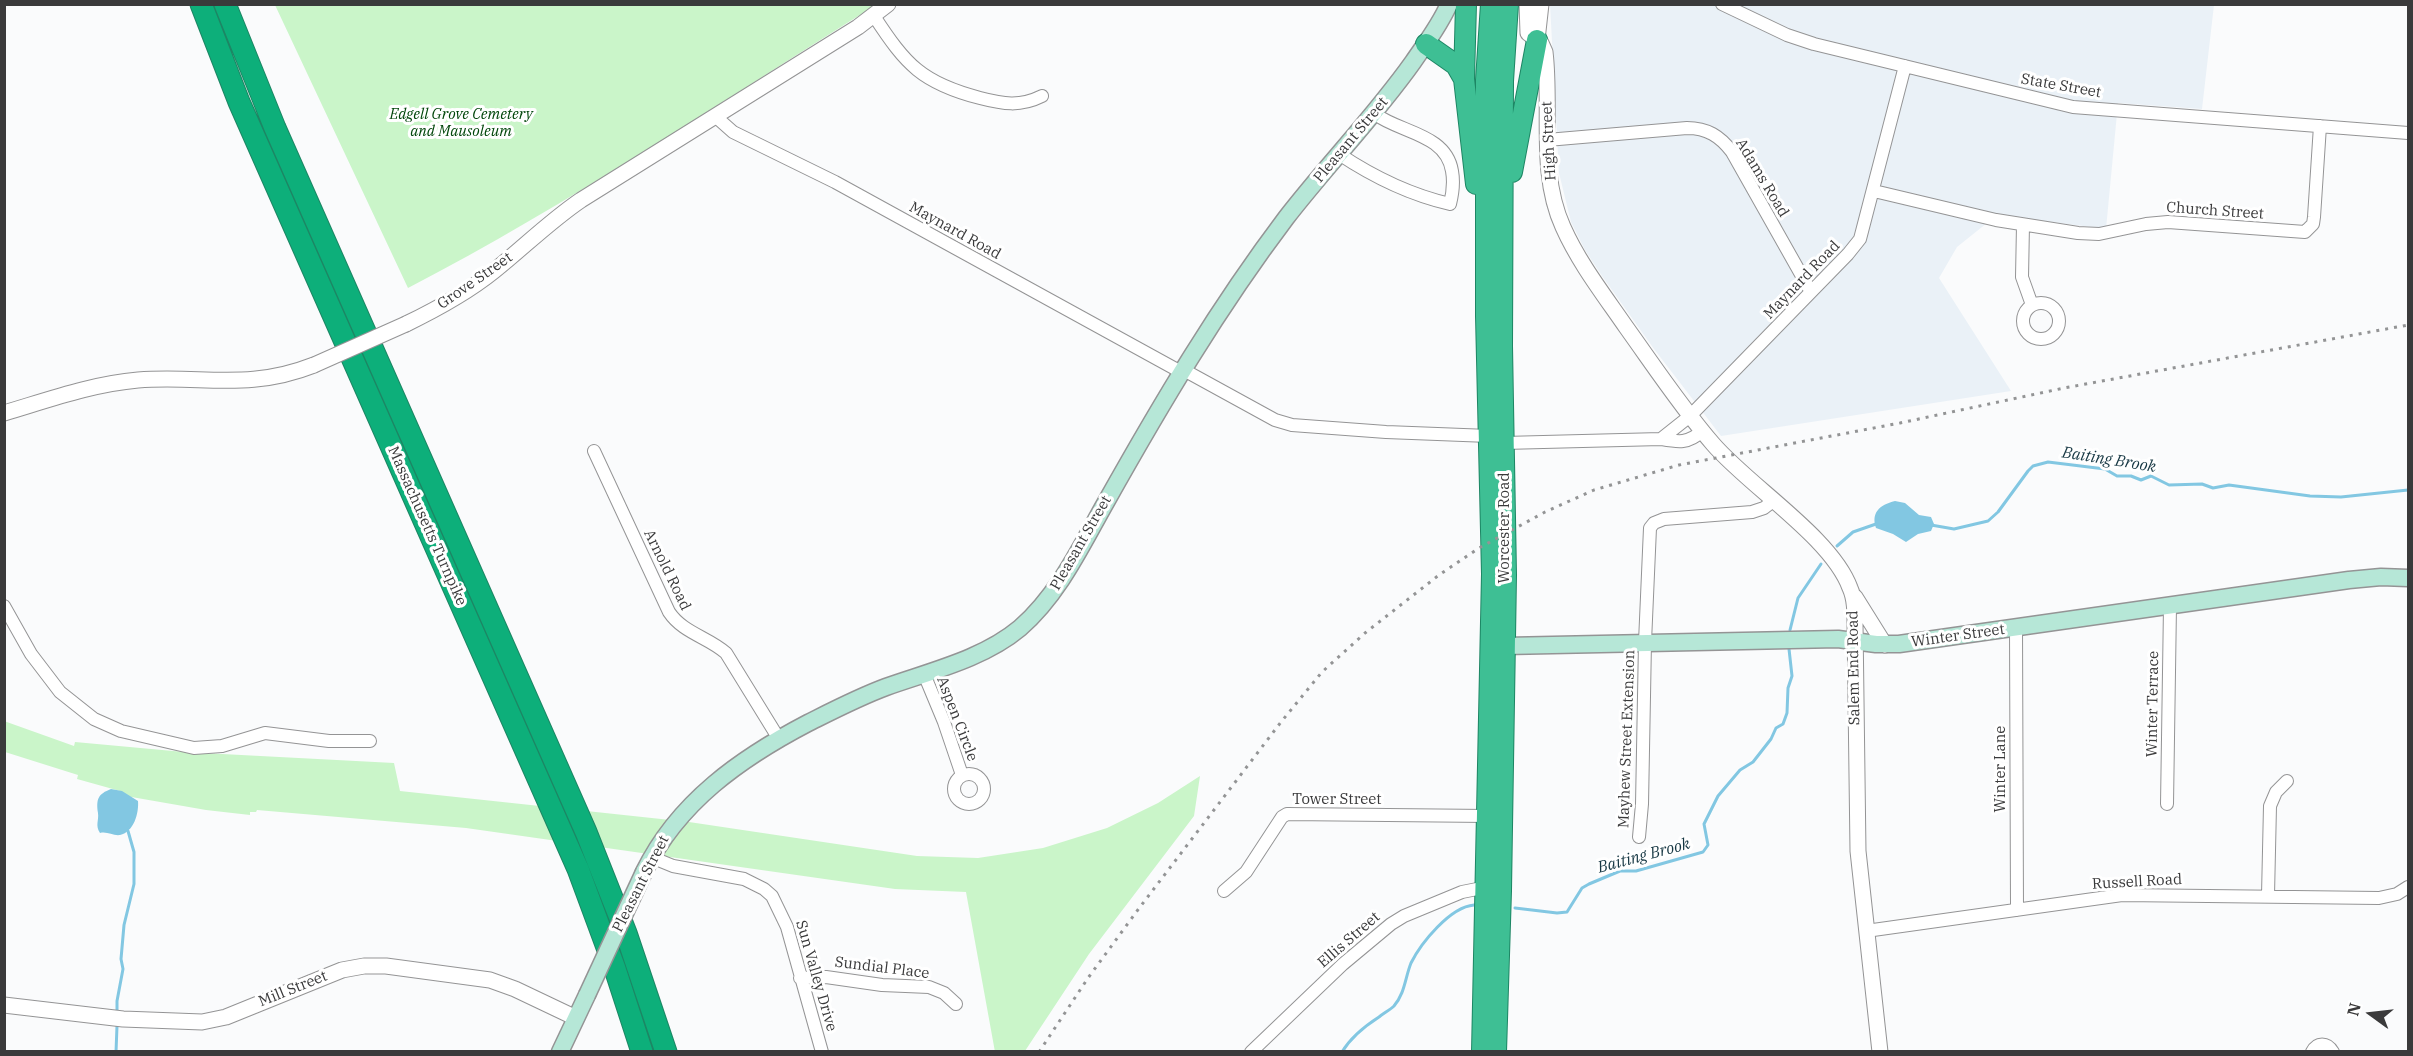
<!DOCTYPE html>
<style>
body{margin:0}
#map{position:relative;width:2413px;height:1056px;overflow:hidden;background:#fafbfc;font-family:"IBM Plex Serif",serif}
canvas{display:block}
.frame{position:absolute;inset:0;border:6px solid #3a3a3b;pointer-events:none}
.north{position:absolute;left:2341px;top:984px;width:60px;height:60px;-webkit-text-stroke:4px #fff;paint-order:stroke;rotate:285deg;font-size:16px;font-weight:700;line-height:24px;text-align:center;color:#3a3a3b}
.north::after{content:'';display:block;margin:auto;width:21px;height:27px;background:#3a3a3b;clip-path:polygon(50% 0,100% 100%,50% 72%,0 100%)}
</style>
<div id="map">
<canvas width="2413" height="1056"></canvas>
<div class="frame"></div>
<div class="north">N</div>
</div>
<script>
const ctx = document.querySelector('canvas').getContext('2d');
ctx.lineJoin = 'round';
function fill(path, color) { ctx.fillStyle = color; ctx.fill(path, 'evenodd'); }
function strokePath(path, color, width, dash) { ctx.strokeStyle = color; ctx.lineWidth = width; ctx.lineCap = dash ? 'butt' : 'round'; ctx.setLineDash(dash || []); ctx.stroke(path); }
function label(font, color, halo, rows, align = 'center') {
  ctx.font = font + ' "IBM Plex Serif",serif'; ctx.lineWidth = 6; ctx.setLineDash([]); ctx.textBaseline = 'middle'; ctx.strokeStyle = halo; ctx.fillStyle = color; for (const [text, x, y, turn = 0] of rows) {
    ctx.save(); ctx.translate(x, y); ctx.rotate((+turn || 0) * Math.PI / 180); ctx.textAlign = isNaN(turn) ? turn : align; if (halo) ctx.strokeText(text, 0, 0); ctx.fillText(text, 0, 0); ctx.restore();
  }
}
const built = new Path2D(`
 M1550,4H2211L2214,5L2202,109L2118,103L2106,229L1997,215L1957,247L1939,278L2011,391L1721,436L1654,349L1602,276L1585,250L1571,222L1559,173Z`);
const green = new Path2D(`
 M275,5H876C722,101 570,204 408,288Z
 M4,721L74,746L75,742L184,752L394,763L400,791L689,822L917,856L978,858L1043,848L1107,828L1158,803L1200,776L1194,816L1089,954L1025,1051L995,1052L966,892L895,889L466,828L257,810L256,812H250V815L206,810L120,795V791L77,779L78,775L5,752Z`);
const water = new Path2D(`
 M1895,501L1905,503L1919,515L1931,517L1934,524L1931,531L1918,534L1906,542L1893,534L1876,528C1871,513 1879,505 1895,501Z
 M111,789L122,791L138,801C139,813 134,832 120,835C113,836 107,831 100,833C95,825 99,821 98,813C96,799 98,794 111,789Z`);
const stream = new Path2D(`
 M1931,525L1954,529L1988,521L1998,512L2028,471L2033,466L2048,462L2105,469L2117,476H2131L2141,480L2151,476L2169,485L2202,484L2213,488L2229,485L2310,496L2341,497L2408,490
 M1837,546L1853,532L1876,524
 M1790,630L1798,598L1821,564
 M1515,908L1557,913L1567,912L1582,888L1589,884L1620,871H1636L1703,852L1708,845L1704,824L1718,796L1740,770L1753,762L1771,739L1776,728L1783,724L1787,713L1788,688L1792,676L1789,649
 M117,1011V1001L123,969L121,959L124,925L134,884V852L128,831
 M116,1052L117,1026
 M1342,1052C1351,1037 1365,1026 1379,1017C1384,1013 1390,1010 1394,1006C1405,993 1405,978 1411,963C1421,943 1450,907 1474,905`);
const minor = new Path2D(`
 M1722,4L1787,35L1814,44L2073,107L2408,133
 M874,16C906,65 922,83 980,98C1003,104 1020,107 1042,96
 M715,116L733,132L835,182L1181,372
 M1547,140L1687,128C1707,128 1720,136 1732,152L1811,292
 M1339,154C1372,176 1411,195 1450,204C1453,192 1454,182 1452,171C1446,134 1401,133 1375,114
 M1874,191L1996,220L2078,233L2099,234L2146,224L2168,222L2305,232L2313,224L2314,217L2320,126
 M2023,225L2022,277L2032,305
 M2023 321a18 18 0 1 1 36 0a18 18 0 1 1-36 0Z
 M1182,369L1275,420L1292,425L1386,432L1489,436
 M1661,439L1690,416L1848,254L1860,239L1905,66
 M1504,443L1661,439C1678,442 1688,444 1702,431
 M594,451L669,612C683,633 708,637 726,653L779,739
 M4,606L31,654L60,692L94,719L121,731L194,748L222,746L265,733L329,741H370
 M2016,628L2017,910
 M924,674L944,722L962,775
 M954 789a15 15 0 1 1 30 0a15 15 0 1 1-30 0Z
 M2167,804L2170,606
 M1639,837L1642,804L1645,642L1650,528L1654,523L1664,519L1752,512L1764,508L1773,501
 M651,857L673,866L744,879L764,889L772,896L787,927L822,1052
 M1224,891L1246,872L1282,817L1287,814L1488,816
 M2268,895L2270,806L2276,792L2287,781
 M1866,931L2122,895L2379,898L2397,894L2408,887
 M800,978L826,977L882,985L929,987L944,993L956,1004
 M1251,1052L1343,964L1391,924L1404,916L1462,892L1487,887
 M2312,1052C2317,1042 2327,1042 2333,1052`);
const tertiary = new Path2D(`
 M1527,4L1528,33L1541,43L1545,52C1552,110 1538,172 1563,227C1579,263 1604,295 1626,327C1654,366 1681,407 1713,444C1749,486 1832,538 1850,588C1855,599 1855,612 1855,624L1858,851L1880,1052
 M1537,40L1541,4
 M406,324C437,309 468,292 494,271C524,247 550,221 581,200L858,27L888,4
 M4,413C48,400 92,384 138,380C203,375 248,391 314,365
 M1855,597L1885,645
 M4,1005L123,1019L202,1022L226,1017L342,970L364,966H386L490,980L515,989L576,1018`);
const secondary = new Path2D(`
 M1505,646L1838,639L1876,644H1899L2349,580L2381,577L2408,578
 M644,872C678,802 741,758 808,723C834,710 859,697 886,687C931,671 983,659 1020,628C1059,594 1081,546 1106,502C1161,404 1218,308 1286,218C1327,165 1374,117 1413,62C1426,43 1440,25 1449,4
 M560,1052L587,995`);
const trunk = new Path2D(`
 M1466,4L1464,79L1476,184
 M1426,44L1456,65L1464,79
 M1512,172L1537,40
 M1482,1052L1492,574L1486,316V80L1491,4
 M1496,1052L1501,891L1506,575L1502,346L1503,81L1508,4`);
const motorway = new Path2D(`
 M201,4L239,102L578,869L615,969L642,1052
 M225,4L275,128L586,832L626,933L666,1052`);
const rail = new Path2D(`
 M1039,1052L1088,978L1140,907L1281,722L1322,672L1365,633L1439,575L1479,548L1545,512L1594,490L1679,465L1900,423L2064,388L2408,325`);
const tertiaryBridge = new Path2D(`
 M314,365L406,324`);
const secondaryBridge = new Path2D(`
 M587,995L644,872`);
const streetNames = [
 ["State Street",2061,86,10],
 ["Pleasant Street",1351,140,-50],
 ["High Street",1549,141,-93],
 ["Adams Road",1762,178,59],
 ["Church Street",2215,211,4],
 ["Maynard Road",955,231,29],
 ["Maynard Road",1802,280,-46],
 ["Grove Street",475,281,-35],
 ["Massachusetts Turnpike",427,526,66],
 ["Worcester Road",1505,528,-90],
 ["Pleasant Street",1081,543,-60],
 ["Arnold Road",667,570,64],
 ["Winter Street",1958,636,-8],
 ["Salem End Road",1854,668,-91],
 ["Winter Terrace",2153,704,-89],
 ["Aspen Circle",957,719,69],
 ["Mayhew Street Extension",1627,739,-88],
 ["Winter Lane",2001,769,-90],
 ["Tower Street",1337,800],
 ["Russell Road",2137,882,-3],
 ["Pleasant Street",641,884,-63],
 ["Ellis Street",1349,940,-41],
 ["Sundial Place",882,968,7],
 ["Sun Valley Drive",816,976,74],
 ["Mill Street",293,989,-22]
];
const parkNames = [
 ["Edgell Grove Cemetery",461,115],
 ["and Mausoleum",461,132]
];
const waterNames = [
 ["Baiting Brook",2109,460,9],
 ["Baiting Brook",1644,856,-15]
];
fill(built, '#eaf1f7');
fill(green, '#caf5c9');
fill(water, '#82c7e2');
strokePath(stream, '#82c7e2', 3);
strokePath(minor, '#949495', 14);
strokePath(tertiary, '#949495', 17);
strokePath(secondary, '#949495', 19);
strokePath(trunk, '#1d8664', 22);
strokePath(motorway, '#1d8664', 23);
strokePath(minor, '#fff', 12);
strokePath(tertiary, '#fff', 15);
strokePath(secondary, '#b6e7d7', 16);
strokePath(trunk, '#3ebf94', 20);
strokePath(motorway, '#0daf7a', 21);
strokePath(rail, '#939495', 3, [3, 6]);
strokePath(tertiaryBridge, '#949495', 17, []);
strokePath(secondaryBridge, '#949495', 19, []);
strokePath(tertiaryBridge, '#fff', 15);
strokePath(secondaryBridge, '#b6e7d7', 16);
label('15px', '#3a3a3b', '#fff', streetNames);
label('italic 15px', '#01460a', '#fff', parkNames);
label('italic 16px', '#163743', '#fff', waterNames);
</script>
